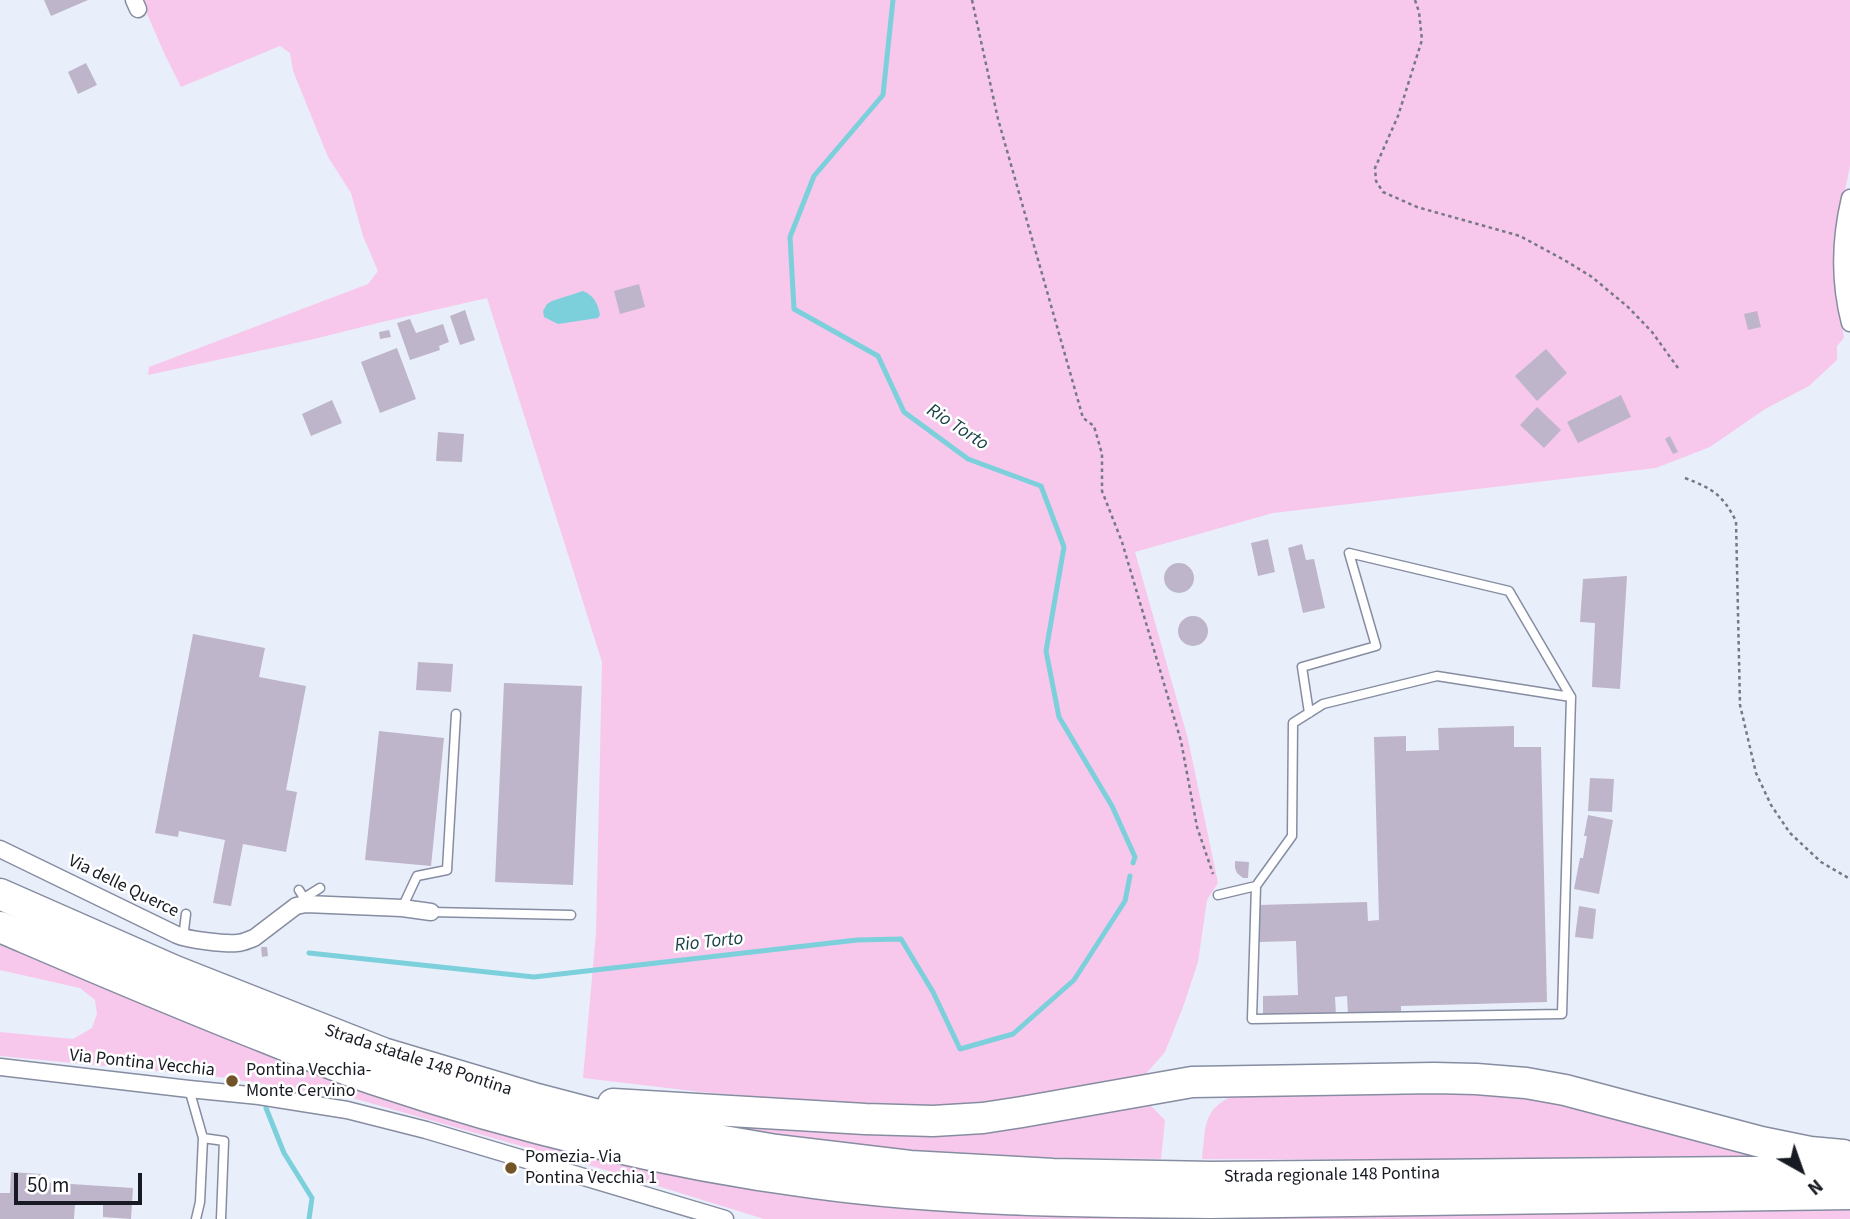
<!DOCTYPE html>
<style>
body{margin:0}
#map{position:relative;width:1850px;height:1219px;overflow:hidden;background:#e9eefb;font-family:"Source Sans 3",sans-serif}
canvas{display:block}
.north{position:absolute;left:1766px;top:1135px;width:70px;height:70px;-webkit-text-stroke:5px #fff;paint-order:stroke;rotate:140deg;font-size:19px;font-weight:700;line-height:28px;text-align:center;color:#171a22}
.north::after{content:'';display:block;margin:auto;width:24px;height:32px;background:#171a22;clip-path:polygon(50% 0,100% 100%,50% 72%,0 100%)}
.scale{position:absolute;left:14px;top:1173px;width:128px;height:32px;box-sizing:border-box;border:4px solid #171a22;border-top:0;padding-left:9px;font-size:21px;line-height:24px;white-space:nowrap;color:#171a22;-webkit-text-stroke:5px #fff;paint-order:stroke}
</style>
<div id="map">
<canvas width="1850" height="1219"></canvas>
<div class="north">N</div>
<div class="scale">50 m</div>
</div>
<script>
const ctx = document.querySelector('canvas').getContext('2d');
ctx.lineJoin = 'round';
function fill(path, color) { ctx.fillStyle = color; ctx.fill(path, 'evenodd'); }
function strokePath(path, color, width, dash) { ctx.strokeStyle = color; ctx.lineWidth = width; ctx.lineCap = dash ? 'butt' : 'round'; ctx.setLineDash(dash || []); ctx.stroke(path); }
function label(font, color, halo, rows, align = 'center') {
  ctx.font = font + ' "Source Sans 3",sans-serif'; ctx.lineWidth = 5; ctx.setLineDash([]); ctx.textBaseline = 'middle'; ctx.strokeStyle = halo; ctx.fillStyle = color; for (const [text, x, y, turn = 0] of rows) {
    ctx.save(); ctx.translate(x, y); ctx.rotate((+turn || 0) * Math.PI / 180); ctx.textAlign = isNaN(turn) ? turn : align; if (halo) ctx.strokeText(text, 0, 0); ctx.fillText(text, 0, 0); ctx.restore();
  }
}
const green = new Path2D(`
 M141,0H1850V166L1834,243L1836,291L1844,338L1837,346V360L1809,386L1765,409L1710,447L1656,468L1273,513L1135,552L1188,739L1218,883L1207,900L1198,962L1183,1007L1165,1052L1145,1075L1058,1094L918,1110L701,1092L583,1078L596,933L602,662L487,298L382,322L314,339L148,375L149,367L368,284L378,271L363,236L351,193L328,157L293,71L290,53L280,46L181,87L165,55Z
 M0,931L394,1091L1160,1214L1161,1219H764L609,1171L349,1097L219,1077L0,1056V1032L73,1039L92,1028L97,1014L95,1000L80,988L0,970Z
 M1468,1091L1540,1098L1760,1155V1161L1202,1159C1206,1124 1202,1108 1239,1093Z
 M1144,1101L1151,1106L1165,1120L1161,1159L991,1157L914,1153L732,1128L733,1115Z
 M1850,1209V1219H1195L1196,1211Z`);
const water = new Path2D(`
 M583,291C594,295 598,304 600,315L598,318L558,324L544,317L543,311L547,304L552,301Z`);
const stream = new Path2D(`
 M893,0L883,95L814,176L790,237L794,309L878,356L904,412L968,459L1041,486L1064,547L1046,651L1059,717L1112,806L1135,857L1133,863
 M309,953L534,977L857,940L901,939L933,992L960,1049L1013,1034L1074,980L1125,901L1130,876
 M266,1108L284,1153L312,1198L309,1219`);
const building = new Path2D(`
 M44,0H88L51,16Z
 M86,63L97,85L78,94L68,72Z
 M639,284L645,307L620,314L614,291Z
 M465,310L475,340L460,345L450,316Z
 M1757,311L1761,327L1748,330L1744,314Z
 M410,319L416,333L443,324L449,342L439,346L440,350L410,360L397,323Z
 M389,330L391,337L380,339L379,332Z
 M397,348L416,399L380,413L361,362Z
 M1546,349L1567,373L1537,401L1515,376Z
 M1621,395L1631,417L1578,443L1567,422Z
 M332,400L342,423L311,436L302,414Z
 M1537,407L1561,430L1544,448L1520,425Z
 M438,432L464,434L462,462L436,461Z
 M1670,436L1678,452L1673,454L1665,439Z
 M1268,539L1275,572L1258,576L1251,543Z
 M1302,544L1306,560L1314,559L1325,608L1303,613L1288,548Z
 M1164 578a15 15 0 1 1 30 0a15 15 0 1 1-30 0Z
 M1627,576L1620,689L1592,687L1595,623L1580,622L1583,579Z
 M1178 631a15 15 0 1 1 30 0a15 15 0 1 1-30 0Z
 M193,634L265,648L259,677L306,686L286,790L297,792L286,852L243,844L231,906L213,903L225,840L179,831L178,837L155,833Z
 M418,662L453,664L451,692L416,690Z
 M504,683L582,686L573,885L495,882Z
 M1514,726V747H1541L1547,1002L1401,1006V1013L1348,1014L1347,996L1335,997L1336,1015L1263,1017V996L1298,995L1296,941L1259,942L1258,905L1367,902L1368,921L1379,920L1374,737L1406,736V751L1439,750L1438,728Z
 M379,731L444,738L431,866L365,860Z
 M1590,778L1614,779L1612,812L1588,811Z
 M1588,815L1613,820L1599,894L1574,889L1580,858H1583L1587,836H1584Z
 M1235,861L1249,862L1248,878H1243L1237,873L1235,868Z
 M1579,906L1596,909L1593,939L1575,937Z
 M261,947H267L268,956L262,957Z
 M11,1172L41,1174L40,1182L133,1188L131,1219L103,1217V1205L75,1204L74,1219H0V1193H10Z`);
const path = new Path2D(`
 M972,0L998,119L1083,418L1094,426L1102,454V491L1122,542L1181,741L1197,827L1213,874
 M1415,0L1419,12L1422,40L1398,116L1375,168L1376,181L1383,192L1417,207L1520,236L1566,261L1592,277L1628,307L1652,332L1678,368
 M1685,478C1713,489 1722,494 1736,521L1740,705L1756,773L1771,805L1790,833L1821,862L1850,879`);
const lane = new Path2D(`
 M1309,713L1302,667L1376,646L1349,553L1509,591L1571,697
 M1218,895L1256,886L1292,836L1293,723L1323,704L1437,676L1571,697L1562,1014L1252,1019L1256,886
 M304,898L320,888
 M298,904L304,898L299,890
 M402,908L417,876L447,870L456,714
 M431,912L571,915
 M183,938L186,914
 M189,1089L203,1138L200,1202L196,1219
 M203,1138L224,1141L221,1219`);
const street = new Path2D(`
 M134,0L138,9
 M1850,198C1840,240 1839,281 1850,323
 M0,849L177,935C188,940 225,944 237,943C243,943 248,940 254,938L296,906L306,904L402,908L431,912
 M0,1067L189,1089L259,1096L347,1110L426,1130L725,1219`);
const highway = new Path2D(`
 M0,894L175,971L383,1053L537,1099L602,1116L665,1131L776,1150L910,1166L1053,1174L1212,1177L1850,1171
 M0,927C89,965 177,1003 267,1038C302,1052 337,1067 373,1079C516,1127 664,1163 813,1183C944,1201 1077,1202 1209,1203L1850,1194
 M613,1104L865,1119L933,1121L983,1118L1022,1112L1192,1082L1434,1078L1476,1079L1526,1083L1565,1090L1761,1142L1810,1152L1843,1155`);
const markers = [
 [232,1081,7,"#735429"],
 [511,1168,7,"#735429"]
];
const streetNames = [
 ["Via delle Querce",123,887,26],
 ["Strada statale 148 Pontina",418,1061,18],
 ["Via Pontina Vecchia",142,1064,6],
 ["Strada regionale 148 Pontina",1332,1176,-1]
];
const poiNames = [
 ["Pontina Vecchia-",246,1071],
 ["Monte Cervino",246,1092],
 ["Pomezia- Via",525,1158],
 ["Pontina Vecchia 1",525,1179]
];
const waterNames = [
 ["Rio Torto",957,428,33],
 ["Rio Torto",709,943,-6]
];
fill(green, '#f7c8eb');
fill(water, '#7cd0db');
strokePath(stream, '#7cd0db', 5);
fill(building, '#beb5cb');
strokePath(lane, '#868da1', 11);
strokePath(street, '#868da1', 19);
strokePath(highway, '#868da1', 33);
strokePath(path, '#767984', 2.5, [3.5, 3.5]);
strokePath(lane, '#fff', 8);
strokePath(street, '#fff', 16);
strokePath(highway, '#fff', 30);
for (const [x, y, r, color] of markers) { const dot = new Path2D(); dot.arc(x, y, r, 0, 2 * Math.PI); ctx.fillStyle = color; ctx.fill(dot); strokePath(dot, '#fff', 2.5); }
label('18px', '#171a22', '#fff', streetNames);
label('18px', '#171a22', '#fff', poiNames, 'left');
label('italic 19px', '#1a4247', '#fff', waterNames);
</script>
